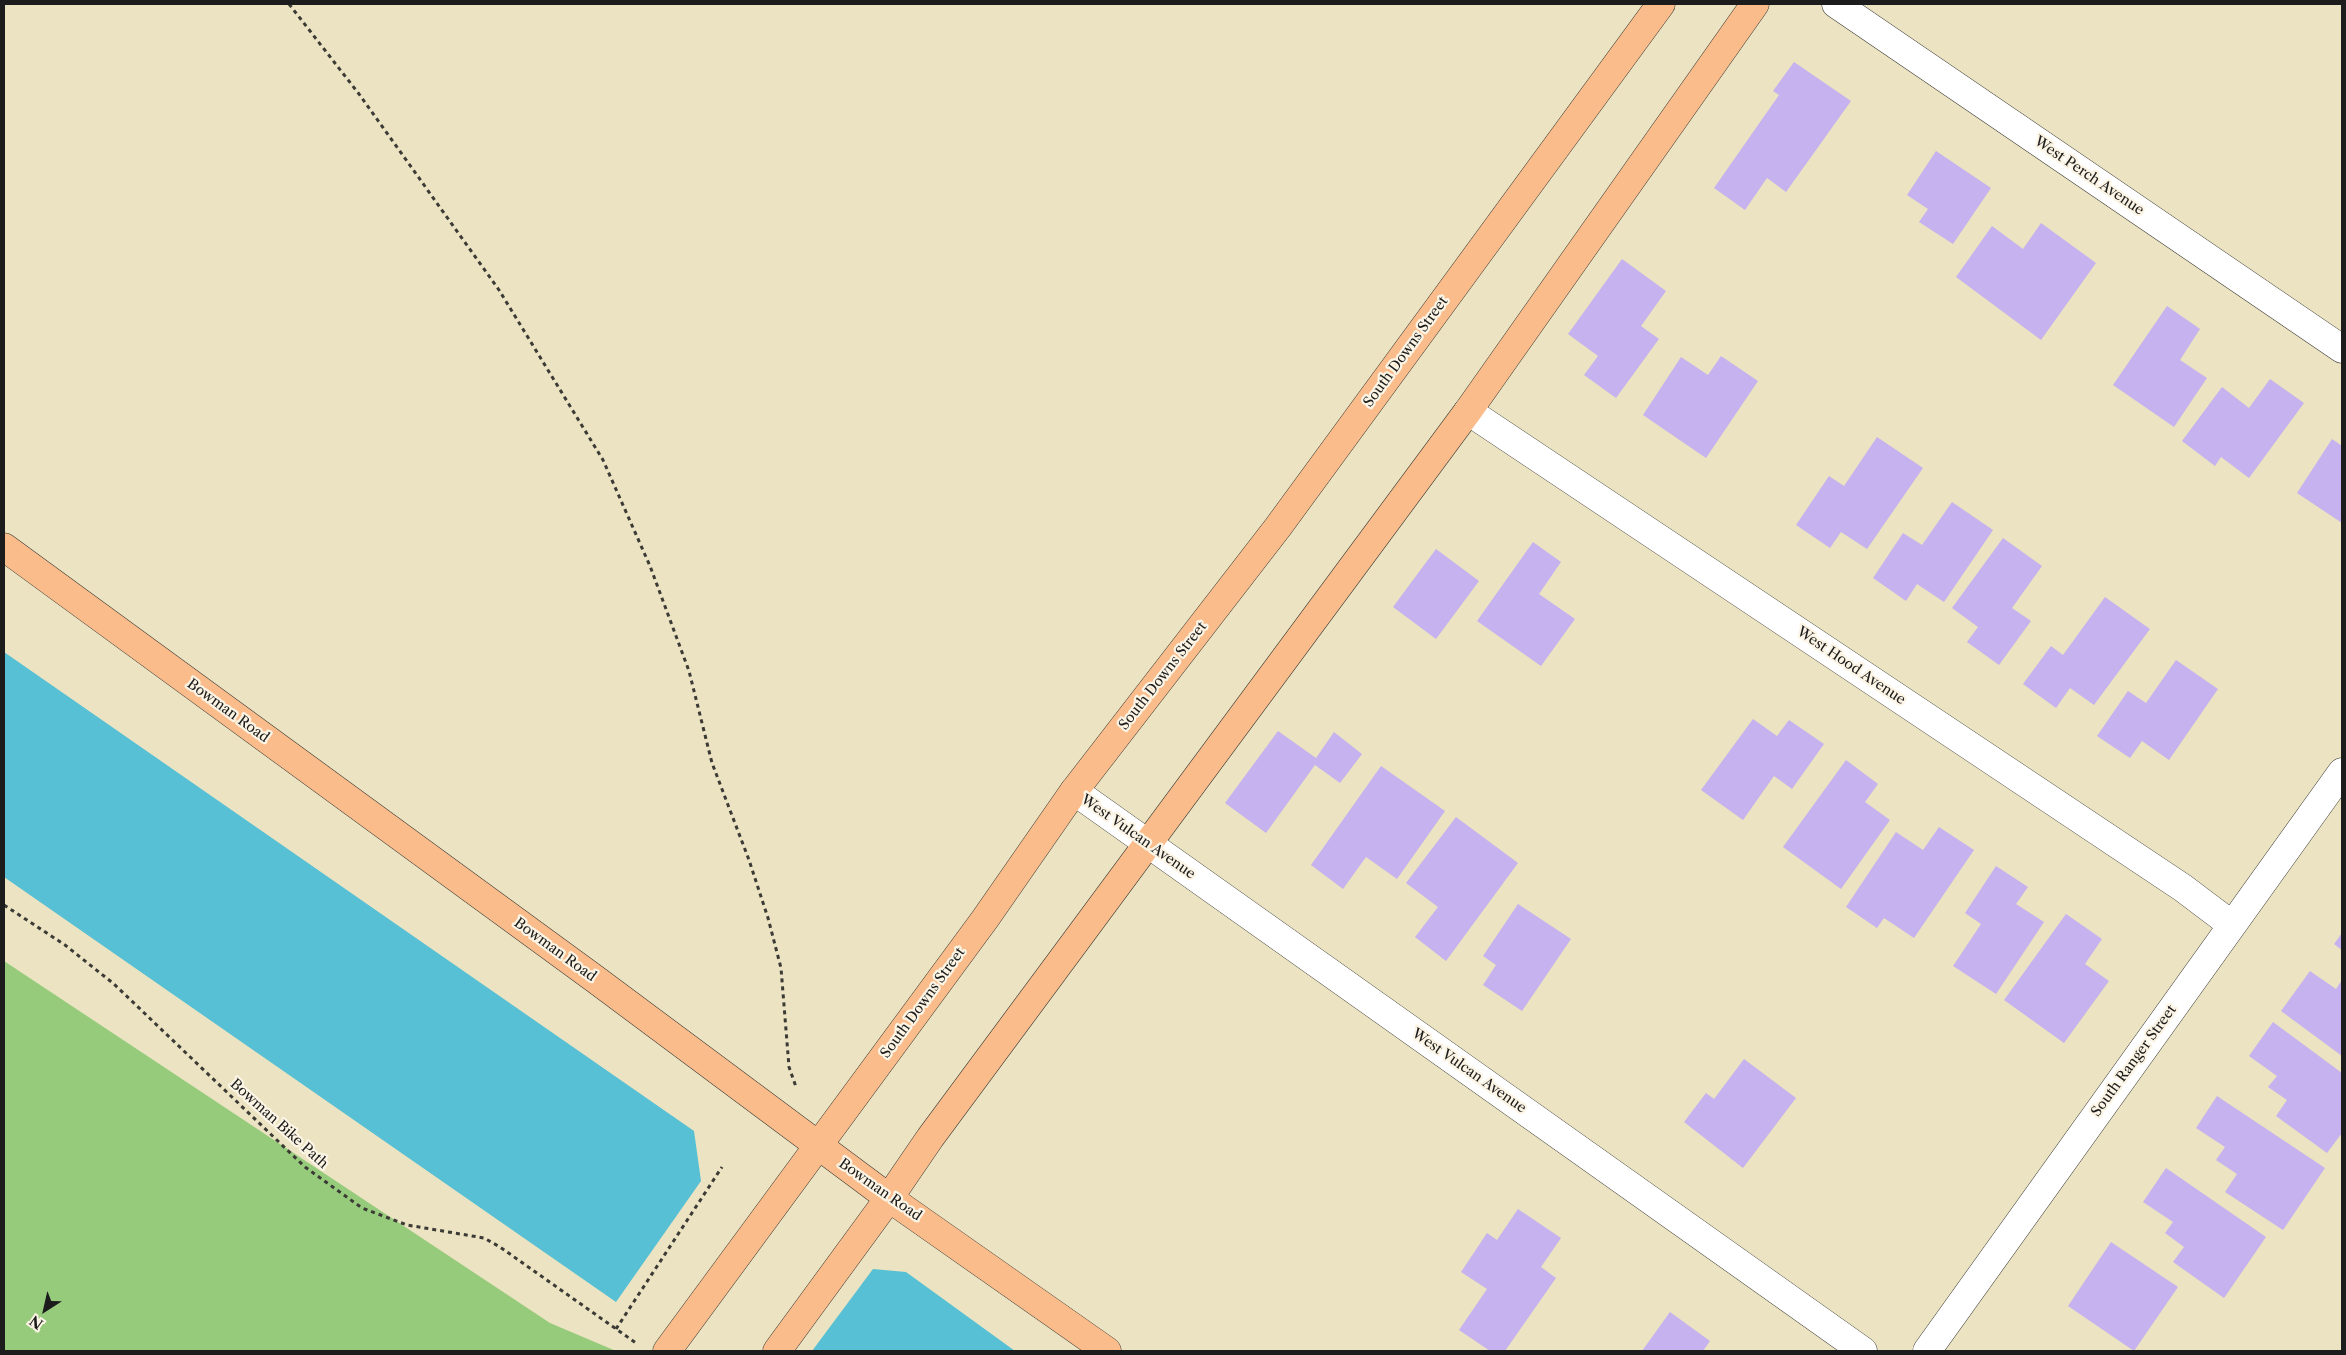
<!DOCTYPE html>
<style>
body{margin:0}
#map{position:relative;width:2346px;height:1355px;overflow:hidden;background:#ebe3c1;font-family:"Libre Caslon Text",serif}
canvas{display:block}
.frame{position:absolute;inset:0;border:5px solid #1c1c1c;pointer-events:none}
.north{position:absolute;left:20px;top:1285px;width:50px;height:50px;-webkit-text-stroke:4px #fcf5e5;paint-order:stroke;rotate:215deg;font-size:14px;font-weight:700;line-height:20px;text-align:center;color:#1c1c1c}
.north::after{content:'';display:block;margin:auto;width:18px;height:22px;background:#1c1c1c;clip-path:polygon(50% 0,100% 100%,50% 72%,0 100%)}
</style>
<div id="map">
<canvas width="2346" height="1355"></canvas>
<div class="frame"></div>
<div class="north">N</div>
</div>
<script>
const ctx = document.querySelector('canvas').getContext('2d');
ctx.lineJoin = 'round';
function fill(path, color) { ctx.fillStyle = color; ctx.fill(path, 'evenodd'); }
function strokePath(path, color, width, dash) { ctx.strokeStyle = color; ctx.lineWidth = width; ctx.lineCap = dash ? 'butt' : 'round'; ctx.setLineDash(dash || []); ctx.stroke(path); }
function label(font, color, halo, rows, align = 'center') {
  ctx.font = font + ' "Libre Caslon Text",serif'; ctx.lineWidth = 4.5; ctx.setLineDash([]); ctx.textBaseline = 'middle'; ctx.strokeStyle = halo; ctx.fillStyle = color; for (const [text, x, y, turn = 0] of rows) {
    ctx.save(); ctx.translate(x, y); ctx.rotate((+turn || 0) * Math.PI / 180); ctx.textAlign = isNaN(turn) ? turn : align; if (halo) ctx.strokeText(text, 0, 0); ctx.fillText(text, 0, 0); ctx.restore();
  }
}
const green = new Path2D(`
 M4,961L550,1323L616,1351H4Z`);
const water = new Path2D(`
 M4,652L694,1131L701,1181L616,1302L4,877Z
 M873,1269L906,1272L1015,1351H812Z`);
const building = new Path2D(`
 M1794,62L1851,101L1786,192L1767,178L1745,210L1714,188L1779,95L1773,91Z
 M1936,151L1991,188L1953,244L1919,222L1928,209L1907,195Z
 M2041,223L2096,263L2041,340L1956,277L1992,226L2023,249Z
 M1622,259L1666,291L1641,326L1659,339L1616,398L1584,375L1598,356L1568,334Z
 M2167,306L2200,329L2180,360L2207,378L2174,427L2113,385Z
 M1721,356L1758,381L1706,458L1643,415L1681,357L1708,375Z
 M2270,379L2304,403L2249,478L2221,457L2215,466L2182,441L2222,387L2249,408Z
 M1877,437L1923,468L1867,549L1841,532L1830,548L1796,525L1829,476L1844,486Z
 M2332,439L2342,446V523L2297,493Z
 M1952,502L1993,530L1944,602L1917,584L1906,601L1873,578L1903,533L1922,545Z
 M2003,538L2042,566L2012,608L2031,621L1999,665L1967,642L1978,627L1952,608Z
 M1533,542L1561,562L1539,594L1575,619L1541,666L1477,621Z
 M1436,549L1479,581L1436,639L1393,607Z
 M2105,597L2150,629L2094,705L2070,688L2056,708L2023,684L2051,646L2063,655Z
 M2176,660L2218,689L2169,760L2142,741L2130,758L2097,736L2128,691L2146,703Z
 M1753,719L1777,736L1789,720L1824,744L1792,789L1774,776L1743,820L1701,790Z
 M1278,731L1316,758L1334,732L1362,754L1340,783L1315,765L1266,833L1225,803Z
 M1846,760L1878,784L1865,802L1890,820L1841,889L1783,847Z
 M1381,766L1445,811L1397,879L1366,857L1343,889L1311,865Z
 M1456,817L1518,863L1446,961L1415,937L1438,907L1406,883Z
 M1939,827L1974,850L1914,938L1884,918L1877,928L1846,907L1896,832L1923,850Z
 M1996,866L2028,887L2016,904L2044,922L1996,994L1953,966L1981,924L1965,913Z
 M1518,904L1571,939L1522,1011L1483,985L1496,965L1483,956Z
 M2066,914L2102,939L2085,964L2109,981L2064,1043L2004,1000Z
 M2342,933V950L2334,944Z
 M2310,971L2336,989L2342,980V1056L2281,1011Z
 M2273,1022L2342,1073V1133L2327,1153L2276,1116L2287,1100L2268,1087L2277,1076L2249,1056Z
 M1744,1059L1796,1098L1743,1168L1684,1122L1706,1093L1714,1099Z
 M2217,1096L2325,1168L2283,1230L2225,1192L2237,1174L2216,1160L2225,1147L2196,1128Z
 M2166,1168L2266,1237L2224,1298L2173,1262L2184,1247L2165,1233L2173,1222L2143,1202Z
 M1518,1209L1561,1238L1541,1267L1556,1278L1505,1351H1490L1459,1330L1487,1289L1461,1272L1487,1233L1497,1240Z
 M2111,1242L2178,1287L2134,1351L2068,1306Z
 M1670,1312L1710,1341L1703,1351H1642Z`);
const path = new Path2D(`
 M289,4L359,94L499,290L603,460L650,566L689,671L712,763L749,860L768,918L781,968L789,1067L796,1087
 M4,905L65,945L114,984L305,1167L362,1208L407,1225L484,1238L500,1247L636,1343
 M616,1329L722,1167`);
const minor = new Path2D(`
 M1836,4L2342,349
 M1468,411L2183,888L2232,925
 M1074,791L1863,1351
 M1927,1351L2342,772`);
const major = new Path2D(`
 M4,547L595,979L889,1198L1107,1351
 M667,1351L985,919L1074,791L1278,527L1661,4
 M777,1351L889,1198L930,1138L1468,411L1755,4`);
const streetNames = [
 ["West Perch Avenue",2089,176,34],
 ["South Downs Street",1406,352,-54],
 ["West Hood Avenue",1851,666,34],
 ["South Downs Street",1163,676,-52],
 ["Bowman Road",228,711,36],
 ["West Vulcan Avenue",1138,837,35],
 ["Bowman Road",555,950,36],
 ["South Downs Street",923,1003,-54],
 ["South Ranger Street",2134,1061,-54],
 ["West Vulcan Avenue",1469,1071,35],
 ["Bowman Bike Path",279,1124,42],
 ["Bowman Road",880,1190,35]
];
fill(green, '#96cb7c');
fill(water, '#57c0d4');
fill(building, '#c6b2ee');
strokePath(minor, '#3b3a35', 29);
strokePath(major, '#3b3a35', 29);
strokePath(path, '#3b3a35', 3, [4, 4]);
strokePath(minor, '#fff', 28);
strokePath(major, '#fabc8b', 28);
label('14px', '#1c1c1c', '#fcf5e5', streetNames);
</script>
